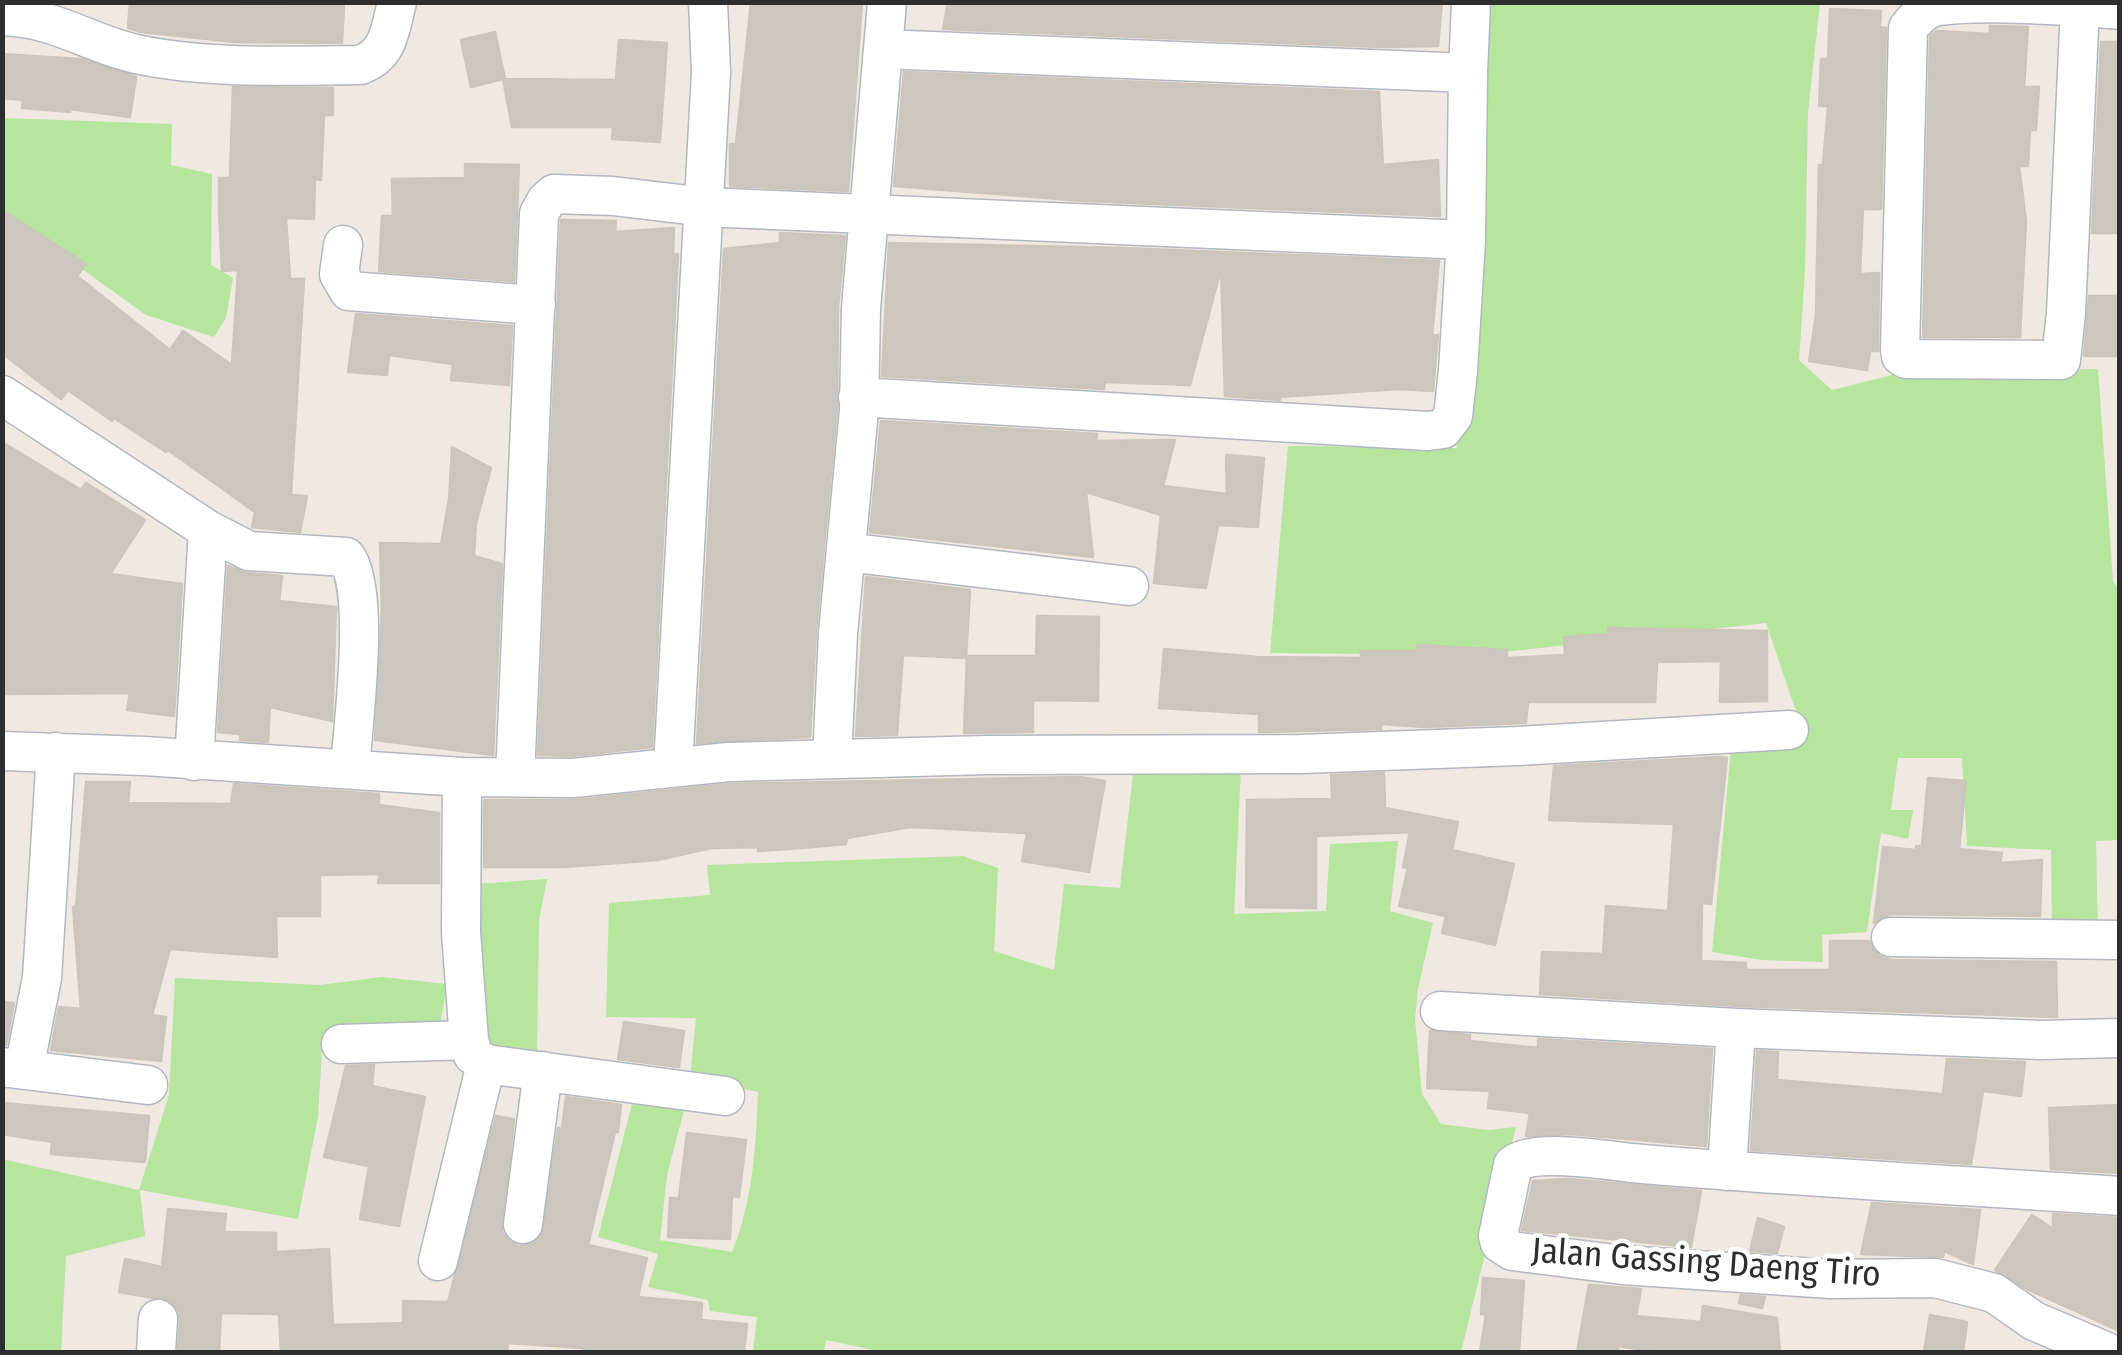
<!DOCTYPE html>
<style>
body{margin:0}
#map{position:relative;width:2122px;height:1355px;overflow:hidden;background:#efe9e1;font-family:"Fira Sans Condensed",sans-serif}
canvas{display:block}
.frame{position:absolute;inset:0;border:5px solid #2e2e2e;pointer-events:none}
</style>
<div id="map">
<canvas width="2122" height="1355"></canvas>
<div class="frame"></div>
</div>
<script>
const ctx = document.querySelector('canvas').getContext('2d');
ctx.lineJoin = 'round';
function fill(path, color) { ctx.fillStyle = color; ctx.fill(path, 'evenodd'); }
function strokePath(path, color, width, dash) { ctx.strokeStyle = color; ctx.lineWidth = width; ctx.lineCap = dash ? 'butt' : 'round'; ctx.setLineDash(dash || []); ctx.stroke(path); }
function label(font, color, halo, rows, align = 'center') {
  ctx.font = font + ' "Fira Sans Condensed",sans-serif'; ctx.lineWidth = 9; ctx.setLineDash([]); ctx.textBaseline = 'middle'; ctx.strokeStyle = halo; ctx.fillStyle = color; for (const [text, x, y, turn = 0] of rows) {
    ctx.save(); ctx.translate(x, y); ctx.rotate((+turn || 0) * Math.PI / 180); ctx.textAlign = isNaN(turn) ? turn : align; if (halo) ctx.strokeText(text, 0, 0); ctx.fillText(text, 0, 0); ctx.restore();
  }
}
const green = new Path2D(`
 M1479,3H1820L1808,112L1805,271L1799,360L1832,390L1904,372L2098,369L2113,581L2120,591L2119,840L2096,841L2098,934L2052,930L2051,850L1967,846L1962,758H1898L1891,810H1913L1908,839L1881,833L1867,932L1822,935L1823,962L1763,960L1712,952L1731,749L1806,741L1766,623L1477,655L1270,653L1288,446L1457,448L1477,119Z
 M3,118L172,124L171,165L212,174L211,265L233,278L226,318L214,337L146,315L3,212Z
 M1134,765L1241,767L1234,914L1326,911L1330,844L1398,841L1390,911L1433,923L1418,989L1415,1019L1422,1094L1441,1124L1488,1130L1516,1127L1461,1352H882L826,1340L824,1352H753L757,1317L710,1311L708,1300L648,1287L658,1254L598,1237L633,1100L684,1110L667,1175L660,1240L732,1252C753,1201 756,1146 758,1092L690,1077L696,1018L606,1017L609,903L710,895L707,865L963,856L998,868L994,951L1054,970L1064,884L1120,888Z
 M547,879L539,920L537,1056L500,1052L478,1038L476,884Z
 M382,977L447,984L437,1045L322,1048L318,1117L298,1219L140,1190L145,1236L66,1256L61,1352H3L2,1159L139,1190L169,1095L175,978L319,985Z`);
const building = new Path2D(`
 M130,2L344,6L342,43L235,42L141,32L128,28Z
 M751,2H862L848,191L730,186V144H736Z
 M948,2H1442L1438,46L1381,47L943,29Z
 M1830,9L1881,11L1880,27L1886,28L1881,209H1863L1860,274L1879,273L1878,351H1870L1867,370L1809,361L1816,315L1819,165H1823L1828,106H1819L1821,59H1828Z
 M1990,26L2028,27L2024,87H2039L2036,130H2030L2028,166H2019L2026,221L2020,337H1923L1930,36L1937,31L1990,34Z
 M495,32L505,79L616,80L619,40L667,43L660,142L612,139L613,127H512L503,79L471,87L461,40Z
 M2101,42H2120V233H2092Z
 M2,54L80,59L136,77L130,117L70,109V112L22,108L23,100L2,98Z
 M904,72L1379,92L1383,165L1438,160L1440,216L1084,201L894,186Z
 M233,87L333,88V115H324L321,180L315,179L314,219L286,218L290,279H304L291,495L307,496L300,532L252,527L255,512L168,450L166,452L114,418L112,421L68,390L61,399L2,353V210L86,264L77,276L170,350L183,331L232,365L238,270L222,271L219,211V178H230Z
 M465,164L519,165L514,281L379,271L382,216H393L392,179L465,178Z
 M561,220L616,221L615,232L674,228L673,255L678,254L652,747L572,756L538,755Z
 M780,233L845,236L838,307L837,409L816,631L810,737L697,743L724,249L780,243Z
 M889,243L1124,248L1439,261L1432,336L1438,335L1433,391L1398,389L1279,397L1280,400L1225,396L1221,269L1190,385L1105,382L1104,389L882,376Z
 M2089,296H2120V356H2084Z
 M356,314L512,326L509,385L451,380L453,364L389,355L387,375L348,372Z
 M881,421L1097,434L1096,441L1175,440L1163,486L1227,494L1226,455L1264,458L1258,527L1218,525L1206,588L1154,583L1161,515L1086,492L1093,557L870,532Z
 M2,442L81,490L86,483L145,520L110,574L182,584L174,716L127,710L130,693L2,694Z
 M452,447L491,468L476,523L474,556L502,564L493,755L375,740L382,612L380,543L441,544L449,500Z
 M228,566L247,573L282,576L279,601L336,607L332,721L270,707L268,742L240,740V734L218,732Z
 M866,577L970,590L966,658L903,655L897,735L856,736Z
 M1037,616L1099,617L1098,701L1033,700V732L964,733L967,656H1036Z
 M1608,628L1767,631V701L1720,702L1721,661L1657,662L1655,702H1528L1526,723L1425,727L1381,724V729L1259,732V714L1159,708L1164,649L1257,657L1361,658V651H1417L1418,645L1507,650V658L1565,655L1564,637L1608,634Z
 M1720,757L1727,758L1711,904L1702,903L1701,961L1746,963V970H1830V941H1869L1879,956L1891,960L2056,962L2057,1017L1737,1006L1540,994L1542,952L1603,954L1606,906L1668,911L1674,824L1549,820L1554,766Z
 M1384,773L1385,808L1458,822L1452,850L1514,864L1495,945L1442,933L1446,916L1399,906L1408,868L1403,867L1410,832L1316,836V908L1246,907L1247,800L1332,799L1331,775Z
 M1079,777L1105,781L1089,872L1022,861L1027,833L910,827L847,838L846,844L802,848L758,851L759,847L711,848L658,860L564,867H484V800H575L729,784Z
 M1928,778L1966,781L1959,849L2002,853L2000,863L2042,860L2040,916L1891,914L1874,923L1883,847L1916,850V846H1922Z
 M86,782H130L128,803L231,804L234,784L379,794V805L439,813V883H378L380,874L320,875V916H276L277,957L170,949L152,1015L166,1017L161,1061L51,1050L59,1007L81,1009L73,907H76Z
 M2,1002L14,1003L6,1045H2Z
 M624,1022L684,1031L679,1067L618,1059Z
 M1430,1031L1470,1035V1041L1538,1048V1039L1712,1049L1706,1146L1572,1134L1526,1136L1530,1113L1488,1108L1490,1091L1427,1088Z
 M1757,1051L1778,1052L1777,1080L1943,1094L1947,1059L2025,1062L2021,1096L1983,1091L1971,1164L1751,1150Z
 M374,1065L372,1086L425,1097L399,1226L360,1219L369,1166L324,1157L346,1066Z
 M566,1097L621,1105L618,1132H615L588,1245L647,1258L638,1297L702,1303L701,1320L747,1324L744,1352H583L584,1348L508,1343L507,1352H281L279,1314L221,1313L219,1352H178L180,1319L178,1310L171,1301L119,1292L125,1259L162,1267L168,1209L226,1214L224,1232L276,1233V1252L329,1249L333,1325L403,1323V1301L448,1302L496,1116L514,1119L502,1232L509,1241L519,1246L532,1244L541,1237L558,1128L562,1129Z
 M2,1103L149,1116L145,1162L51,1154L52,1142L2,1134Z
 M2120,1105V1173L2051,1169L2049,1108Z
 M687,1133L746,1140L739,1197L732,1196L730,1239L668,1237L670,1198H679Z
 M1569,1179L1701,1191L1691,1247L1522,1230L1533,1181Z
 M1872,1203L1980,1210L1973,1264L1944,1251L1943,1257L1861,1254Z
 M2053,1214L2120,1218V1331L2027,1289L1995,1270L2032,1215L2053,1229Z
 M1758,1218L1784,1227L1777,1253L1750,1251Z
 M1483,1278L1524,1281L1519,1352H1480L1486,1314H1481Z
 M1589,1285L1641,1289L1636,1316L1701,1322L1703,1306L1777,1318L1780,1352H1658L1618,1346V1352H1577Z
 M1741,1295L1765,1297L1762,1308L1739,1303Z
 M1930,1315L1967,1322L1963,1352H1924Z`);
const street = new Path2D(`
 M2080,7L2066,313L2061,360L1906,359L1901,356L1900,350L1908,28C1916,18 1925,8 1939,6C1983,0 2072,6 2120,10
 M2,16C58,18 87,43 136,54C205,69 290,66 360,65C389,55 390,30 397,2
 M1468,73L1471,2
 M343,245L339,274L349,291L536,305
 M2,395L208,530L194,761
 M858,397L1428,431L1443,429L1453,416L1458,371L1466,240L1468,73L883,49
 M208,530L249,551L346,557C371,590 353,724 350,769
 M846,552L1129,586
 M2,751L144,756L462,777L573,778L728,762L987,755L1301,754L1518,746L1789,730
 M832,759L838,633L859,410L861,308L887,2
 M673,767L711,72L708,2
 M462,777L461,932L469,1040L473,1055L486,1064L725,1096
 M515,777L539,214L546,201L554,194L613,196L705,207L1466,240
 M1891,937L2120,940
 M1440,1011L1736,1028L2041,1040L2120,1038
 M341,1044L469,1040
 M2,1067L148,1085
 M24,1069L42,978L56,752
 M1727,1171L1736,1028
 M523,1224L543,1071
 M438,1261L486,1064
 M156,1352L158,1319
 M2107,1352L2034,1321L1994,1293L1935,1278L1831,1279L1623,1265L1512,1251L1500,1243L1498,1236L1513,1165C1533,1148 1605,1160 1632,1163C1794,1177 1957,1185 2120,1196`);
const streetNames = [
 ["Jalan Gassing Daeng Tiro",1706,1264,4]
];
fill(green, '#b6e59e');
fill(building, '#cbc7bf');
strokePath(building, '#cbc5ba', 2.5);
strokePath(street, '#b4b7c1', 41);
strokePath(street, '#fff', 38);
label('35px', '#2e2e2e', '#fff', streetNames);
</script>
